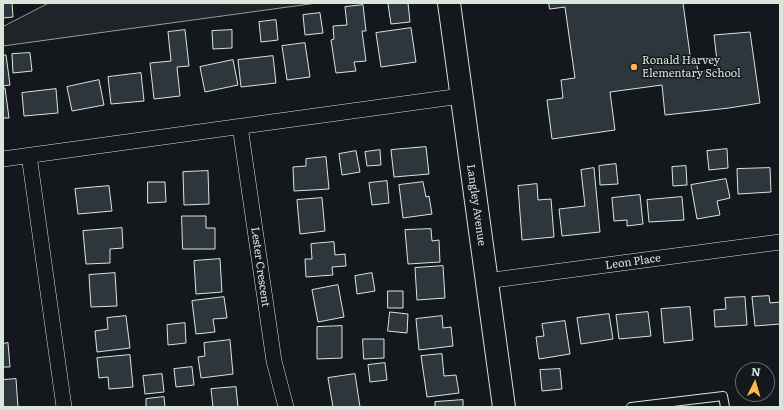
<!DOCTYPE html>
<style>
body{margin:0}
#map{position:relative;width:783px;height:410px;overflow:hidden;background:#14181c;font-family:Literata,serif}
canvas{display:block}
.frame{position:absolute;inset:0;border:4px solid #d8e6dc;pointer-events:none}
.north{position:absolute;left:735px;top:362px;width:40px;height:40px;box-sizing:border-box;background:#14181c;border:1px solid #626a69;border-radius:50%;rotate:5deg;font-size:11px;font-weight:700;line-height:16px;text-align:center;color:#d8e6dc}
.north::after{content:'';display:block;margin:auto;width:14px;height:18px;background:#ffb74d;clip-path:polygon(50% 0,100% 100%,50% 72%,0 100%)}
</style>
<div id="map">
<canvas width="783" height="410"></canvas>
<div class="frame"></div>
<div class="north">N</div>
</div>
<script>
const ctx = document.querySelector('canvas').getContext('2d');
ctx.lineJoin = 'round';
function fill(path, color) { ctx.fillStyle = color; ctx.fill(path, 'evenodd'); }
function strokePath(path, color, width, dash) { ctx.strokeStyle = color; ctx.lineWidth = width; ctx.lineCap = dash ? 'butt' : 'round'; ctx.setLineDash(dash || []); ctx.stroke(path); }
function label(font, color, halo, rows, align = 'center') {
  ctx.font = font + ' Literata,serif'; ctx.lineWidth = 3; ctx.setLineDash([]); ctx.textBaseline = 'middle'; ctx.strokeStyle = halo; ctx.fillStyle = color; for (const [text, x, y, turn = 0] of rows) {
    ctx.save(); ctx.translate(x, y); ctx.rotate((+turn || 0) * Math.PI / 180); ctx.textAlign = isNaN(turn) ? turn : align; if (halo) ctx.strokeText(text, 0, 0); ctx.fillText(text, 0, 0); ctx.restore();
  }
}
const green = new Path2D(`
 M49,3H317L3,46V27Z`);
const building = new Path2D(`
 M3,3H12L13,17L3,18Z
 M408,3L410,22L391,24L388,4Z
 M549,3H683L691,62L696,61L698,71L718,70L714,35L750,32L760,103L729,108L665,115L662,85L610,92L615,130L552,139L547,100L563,98L561,80L575,78L565,7L550,9Z
 M363,5L366,31H362L366,61L354,62L356,71L336,73L331,40L334,39L333,26L347,25L345,7Z
 M320,13L323,33L305,35L303,15Z
 M276,20L278,40L261,42L259,22Z
 M411,28L416,62L381,67L376,33Z
 M185,30L189,66L177,67L180,96L154,99L150,63L171,61L168,32Z
 M232,30V48L213,49L212,31Z
 M305,43L310,77L287,80L282,46Z
 M30,53L32,71L13,73L12,54Z
 M3,55H6L10,85L3,86Z
 M273,56L276,83L241,87L238,60Z
 M233,60L238,85L205,92L200,67Z
 M141,73L144,101L111,104L108,77Z
 M99,80L104,105L72,111L67,87Z
 M3,88H5L9,118H3Z
 M56,89L58,113L24,116L22,93Z
 M426,147L429,174L394,177L391,150Z
 M727,149L728,168L709,170L707,151Z
 M380,150L381,165L367,166L365,152Z
 M356,151L360,172L342,175L339,154Z
 M326,157L329,189L294,191L293,167L306,166V159Z
 M616,164L618,184L600,185L599,166Z
 M686,166L687,185L673,186L672,167Z
 M594,168L600,232L562,236L559,209L585,206L581,170Z
 M770,168L771,192L738,194L737,169Z
 M208,171L209,204L184,205L183,172Z
 M726,179L730,198L717,201L720,215L697,219L691,185Z
 M387,181L389,203L372,205L369,183Z
 M148,182H165L166,202L148,203Z
 M423,182L426,197L429,196L432,214L403,218L399,185Z
 M537,184L538,200L551,199L554,237L522,240L518,186Z
 M109,186L112,211L78,214L75,189Z
 M640,195L643,224L627,226V220L614,221L612,198Z
 M682,197L684,220L649,222L647,200Z
 M322,198L325,231L300,234L297,200Z
 M182,216H206V228H215V249H183Z
 M122,228L123,248L110,249V263L86,264L83,231Z
 M431,229L432,241L439,240L440,262L408,264L405,230Z
 M334,242L335,255L345,254L346,266L332,267L333,275L306,277L305,259H312L311,244Z
 M220,259L222,292L196,294L194,261Z
 M443,266L445,298L417,300L415,268Z
 M115,273L117,306L91,307L89,275Z
 M372,273L375,291L357,294L355,276Z
 M338,285L344,317L318,322L312,290Z
 M388,291H403V308H388Z
 M769,296L770,303L780,302V324L755,326L752,297Z
 M224,297L227,318L213,319L215,332L196,334L192,301Z
 M745,297L747,325L715,327L714,310L726,309L725,298Z
 M690,307L693,340L664,343L661,309Z
 M390,312L408,314L407,333L388,331Z
 M648,312L651,336L619,339L616,315Z
 M609,314L613,339L581,344L577,318Z
 M126,316L130,348L97,352L95,331L108,329L107,318Z
 M442,316L443,328L451,327L453,346L419,350L416,319Z
 M565,321L570,354L539,359L536,337L544,336L542,324Z
 M185,323L186,343L168,345L167,325Z
 M342,326V358L317,359V327Z
 M363,339H384V358L364,359Z
 M230,340L233,374L201,378L198,357L205,356L204,343Z
 M8,343L10,367H3V344Z
 M442,354L444,376L456,375L459,393L427,397L421,356Z
 M130,355L133,387L109,389L108,377L99,378L97,358Z
 M385,363L387,380L370,382L368,365Z
 M192,367L194,385L176,387L174,369Z
 M560,369L562,389L542,391L540,370Z
 M162,374L164,392L145,394L143,376Z
 M355,374L360,407H333L328,378Z
 M16,379L18,407H3V380Z
 M236,387L238,407H213L211,389Z
 M164,397L165,407H146V399Z
 M463,400V407H435V402Z`);
const lane = new Path2D(`
 M631,407L723,396L725,407`);
const street = new Path2D(`
 M240,126L274,361L286,407
 M29,155L64,407
 M3,159L461,96
 M486,281L780,242`);
const secondary = new Path2D(`
 M449,3L504,407`);
const markers = [
 [634,67,4,"#ffb74d"]
];
const poiNames = [
 ["Ronald Harvey",642,61],
 ["Elementary School",642,74]
];
const streetNames = [
 ["Langley Avenue",476,205,82],
 ["Leon Place",633,262,-8],
 ["Lester Crescent",260,267,82]
];
fill(green, '#202428');
strokePath(green, '#939e99', 1);
fill(building, '#2c363c');
strokePath(building, '#d8e6dc', 1);
strokePath(lane, '#d8e6dc', 10);
strokePath(street, '#d8e6dc', 16);
strokePath(secondary, '#d8e6dc', 24);
strokePath(lane, '#14181c', 8);
strokePath(street, '#14181c', 15);
strokePath(secondary, '#14181c', 22);
for (const [x, y, r, color] of markers) { const dot = new Path2D(); dot.arc(x, y, r, 0, 2 * Math.PI); ctx.fillStyle = color; ctx.fill(dot); strokePath(dot, '#14181c', 1.5); }
label('11px', '#d8e6dc', '#14181c', poiNames, 'left');
label('11px', '#d8e6dc', '#14181c', streetNames);
</script>
